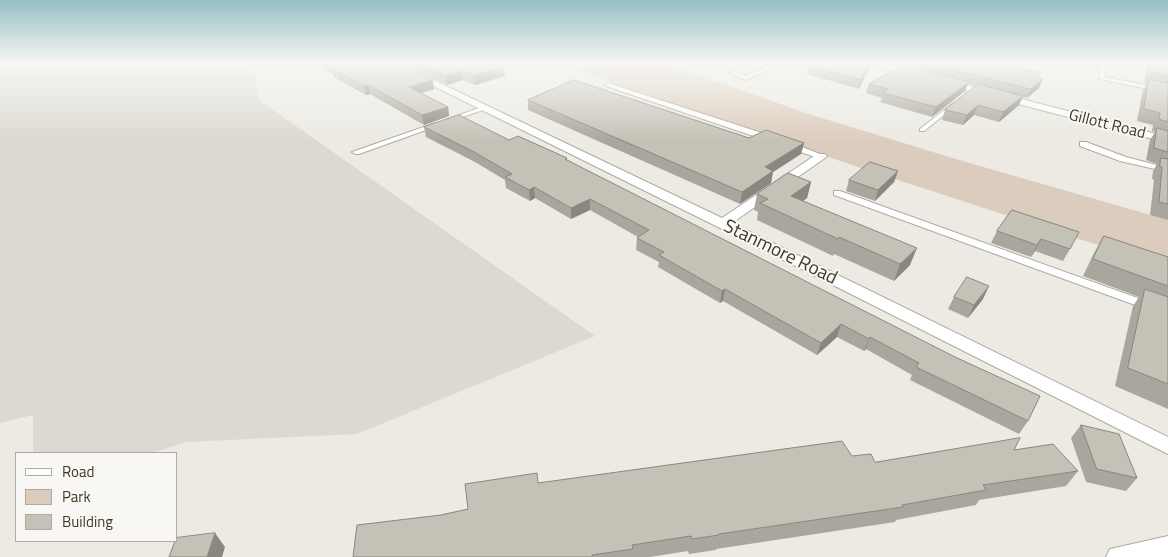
<!DOCTYPE html>
<style>
body{margin:0}
#map{position:relative;width:1168px;height:557px;overflow:hidden;background:#eceae3;font-family:"Titillium Web",sans-serif}
canvas{display:block}
.legend{position:absolute;left:15px;top:452px;width:162px;height:90px;box-sizing:border-box;background:#f9f7f4;border:1px solid #aeaca1;margin:0;padding:6px 9px;list-style:none;font-size:15px;color:#3d3b24}
.legend li{display:flex;align-items:center;gap:10px;height:25px}
.legend b{width:25px;border:1px solid #aeaca1}
</style>
<div id="map">
<canvas width="1168" height="557"></canvas>
<ul class="legend">
<li><b style="height:6px;background:#fff"></b>Road</li>
<li><b style="height:14px;background:#dcccbd"></b>Park</li>
<li><b style="height:14px;background:#c4c1b6"></b>Building</li>
</ul>
</div>
<script>
const ctx = document.querySelector('canvas').getContext('2d');
ctx.lineJoin = 'round';
function fill(path, color) { ctx.fillStyle = color; ctx.fill(path, 'evenodd'); }
function strokePath(path, color, width, dash) { ctx.strokeStyle = color; ctx.lineWidth = width; ctx.lineCap = dash ? 'butt' : 'round'; ctx.setLineDash(dash || []); ctx.stroke(path); }
function label(font, color, halo, rows, align = 'center') {
  ctx.font = font + ' "Titillium Web",sans-serif'; ctx.lineWidth = 4; ctx.setLineDash([]); ctx.textBaseline = 'middle'; ctx.strokeStyle = halo; ctx.fillStyle = color; for (const [text, x, y, turn = 0] of rows) {
    ctx.save(); ctx.translate(x, y); ctx.rotate((+turn || 0) * Math.PI / 180); ctx.textAlign = isNaN(turn) ? turn : align; if (halo) ctx.strokeText(text, 0, 0); ctx.fillText(text, 0, 0); ctx.restore();
  }
}
const built = new Path2D(`
 M0,63H254L259,100L595,336L357,434L186,442L152,453H33V415L0,423Z`);
const green = new Path2D(`
 M579,63H662L812,115L959,160L1168,220V268L852,165L567,67Z`);
const lane = new Path2D(`
 M774,63H781L746,80L729,73L732,71L746,76Z
 M1100,63H1106L1104,77L1168,89V93L1099,79Z
 M608,83L771,136L772,138L765,140L606,86L605,85Z
 M953,103L958,104L924,131H920V129Z
 M484,106L486,107V109L451,121L446,120Z
 M435,123L437,124V126L359,154H356L352,152Z
 M1080,142H1086L1126,157L1168,168V172L1120,161L1080,146Z
 M786,143H792L825,156L824,158H818L786,147Z
 M834,191H840L1168,309V317L834,195Z`);
const street = new Path2D(`
 M387,63H398L722,218L817,154H825L827,156L825,158L732,223L1168,437V454L718,227Z
 M868,63H882L925,76L921,79Z
 M948,80L1168,137V143L945,85L943,83Z
 M1168,536V557H1106L1110,549Z`);
const wall = new Path2D(`
 M313,63H398L434,89L421,93L448,107L449,116L424,125L370,94L366,95L334,77V75Z
 M402,63H497H496L505,76L475,85L463,80L447,85Z
 M785,63H871L859,89L807,74L808,69Z
 M917,63H997L1039,78V88L1027,98L1022,97L1019,105L999,122L974,115L963,125L942,120L945,110L976,86L968,83L965,91L932,117L880,102L882,98L866,93L869,84L900,71L915,68Z
 M1148,63H1168V220L1150,215L1154,180L1152,179L1153,171L1157,164L1146,160L1150,140L1155,132L1152,131L1153,125L1137,121L1143,90L1147,83H1144Z
 M528,100L749,138L804,143L801,154L773,172L771,183L740,204L528,110Z
 M424,127L509,140L567,160L1028,421L1019,434L910,380L912,375L866,349L864,351L837,337L817,355L723,301L720,303L658,267L659,262L636,250L637,238L638,237L590,210L571,219L535,198L530,201L506,188L505,180L475,162L426,137Z
 M898,171L894,182L875,201L846,191L849,180Z
 M811,182L807,198L803,201L910,265L894,281L834,254L833,256L757,220L758,212L754,210L757,194Z
 M1012,210L1070,249L1063,261L1035,251L1031,257L991,243L997,231Z
 M1104,236L1168,257V409L1115,386L1133,306L1139,297L1083,276L1094,253Z
 M954,297L983,299L968,318L948,309Z
 M1081,425L1137,478L1126,491L1086,482L1071,438Z
 M1014,450L1078,471L1066,486L979,500L976,505L896,520L895,522L716,549V550L689,554L688,551L650,557H353L441,515L468,509L538,483L852,456L875,462Z`);
const shadedWall = new Path2D(`
 M870,63H871L870,66L859,89L861,80Z
 M504,67L505,76L475,85L474,76Z
 M462,71L463,80L447,85L446,76Z
 M1043,79L1039,88L1027,98L1031,89Z
 M433,80L434,89L411,96L409,87Z
 M969,82L965,91L932,117L936,107Z
 M368,85L370,94L366,95L364,86Z
 M1023,96L1019,105L999,122L1003,112Z
 M978,105L974,115L963,125L967,115Z
 M448,107L449,116L424,125L422,115Z
 M804,143L801,154L773,172L771,183L740,204L742,192L765,167Z
 M898,171L894,182L875,201L878,190Z
 M811,182L807,198L787,212L791,196Z
 M534,187L535,198L530,201L529,190Z
 M590,199V210L571,219V208Z
 M1041,239L1035,251L1031,257L1037,245Z
 M917,248L910,265L894,281L900,264Z
 M989,286L983,299L968,318L974,305Z
 M725,289L723,301L720,303L722,291Z
 M841,324L837,337L817,355L821,343Z
 M870,337L866,349L864,351L869,339Z
 M215,533L225,547L222,557H207Z`);
const building = new Path2D(`
 M326,63H399L433,80L409,87L448,107L422,115L368,85L364,86L332,68H334Z
 M419,63H495L504,67L474,76L462,71L446,76Z
 M814,63H870L861,80L808,66Z
 M926,63H997L1041,73L1036,77L1043,79L1031,89Z
 M1152,63H1168V76L1150,72Z
 M909,66L969,82L936,107L883,93L888,89L869,84L894,70L900,71Z
 M1149,79L1168,83V122L1159,119L1160,113L1144,109Z
 M574,80L749,138L766,130L804,143L765,167L773,171L742,192L528,100Z
 M978,84L1023,96L1003,112L978,105L967,115L945,110Z
 M459,115L509,140L518,136L567,158L565,159L955,357L1040,396L1028,421L916,367L919,363L870,337L869,339L841,324L821,343L725,289L722,291L659,255L664,252L637,238L649,230L611,210L590,199L571,208L534,187L529,190L505,177L512,174L474,152L424,127Z
 M1157,128L1168,131V152L1154,148Z
 M1161,158L1168,159V204L1159,202L1162,167L1160,166Z
 M870,162L898,171L878,190L849,180Z
 M788,173L811,182L791,196L917,248L900,264L839,237L838,239L760,203L768,199L757,194Z
 M1012,210L1079,232L1070,249L1041,239L1037,245L997,231Z
 M1104,236L1168,257V286L1093,259Z
 M967,277L989,286L974,305L954,297Z
 M1145,289L1168,297V384L1128,368Z
 M1081,425L1119,434L1137,478L1097,469Z
 M1020,438L1014,450L1053,444L1078,471L983,485L986,490L902,505L903,507L719,534V535L692,539L691,536L632,545L633,549L592,555V557H353L357,525L441,515L468,509L465,484L537,473L538,483L842,441L852,456L871,454L875,462Z
 M215,533L207,557H169L175,541H176V538Z`);
const farStreetnames = [
 ["Gillott Road",1107,125,14]
];
const streetNames = [
 ["Stanmore Road",780,253,26]
];
fill(built, '#dcd9d2');
fill(green, '#dcccbd');
strokePath(lane, '#adab9e', 2);
strokePath(street, '#adab9e', 2);
fill(lane, '#fff');
fill(street, '#fff');
fill(wall, '#a9a69d');
fill(shadedWall, '#89877f');
fill(building, '#c4c1b6');
strokePath(building, '#89877f', 1);
const sky = ctx.createLinearGradient(0, 0, 0, 141);
sky.addColorStop(0, '#95bfc4');
sky.addColorStop(0.45, '#f6f6f2');
sky.addColorStop(1, '#f6f6f200');
ctx.fillStyle = sky;
ctx.fillRect(0, 0, 1168, 141);
label('16px', '#3d3b24', '#f9f7f4', farStreetnames);
label('19px', '#3d3b24', '#f9f7f4', streetNames);
</script>
